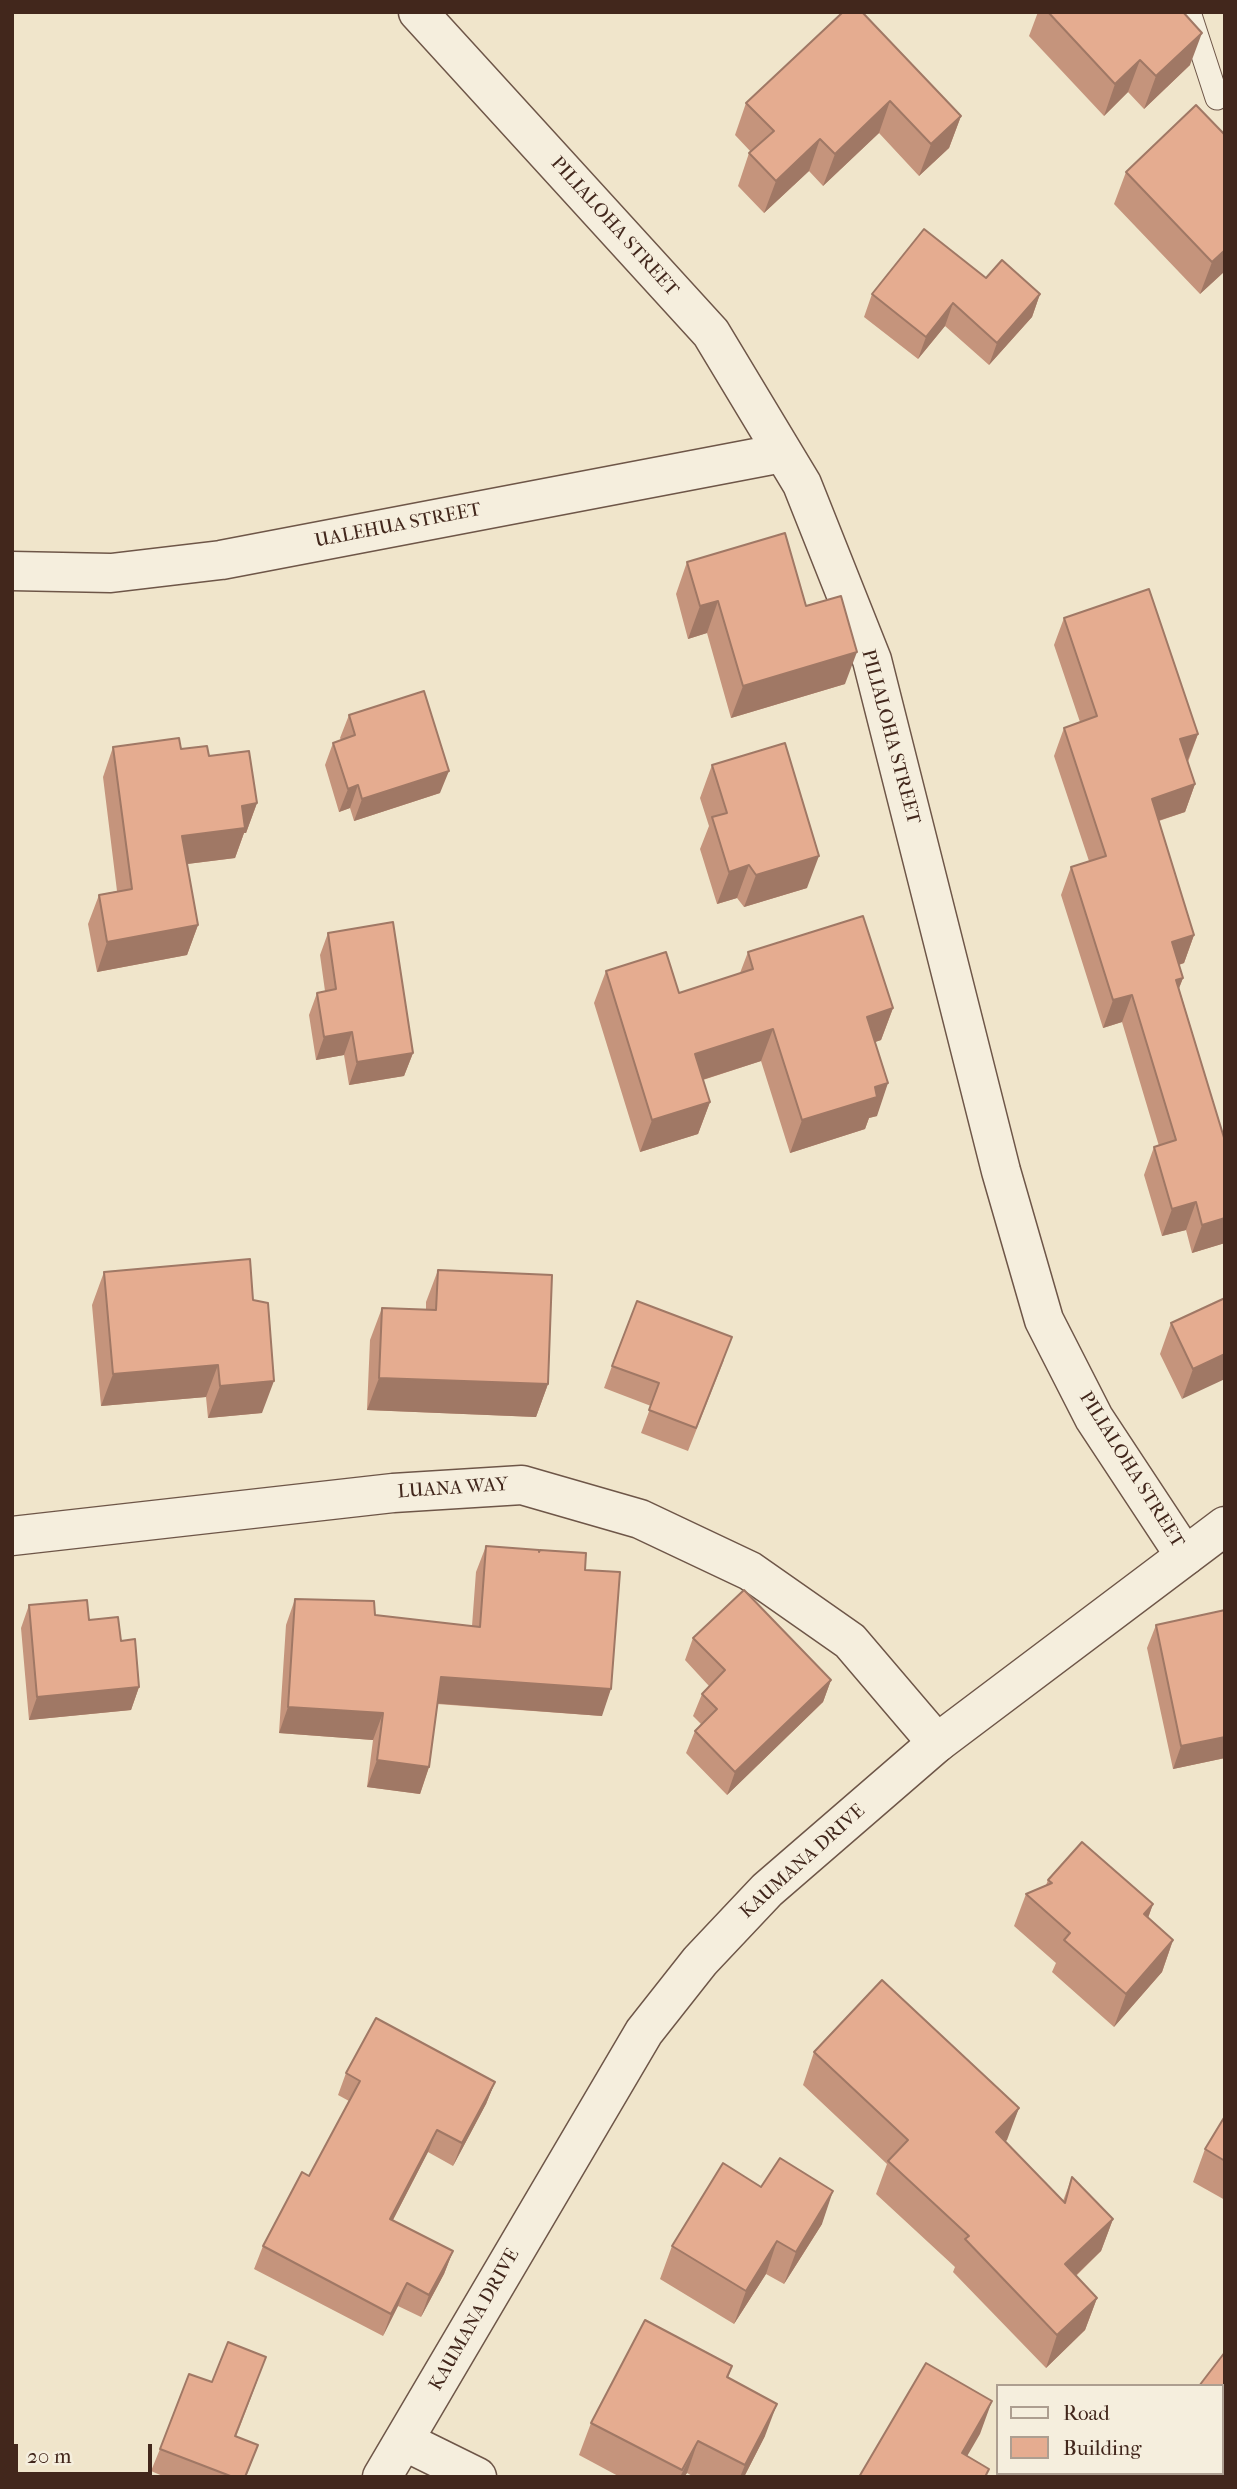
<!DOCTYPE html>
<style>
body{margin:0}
#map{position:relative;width:1237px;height:2489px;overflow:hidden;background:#f0e5cb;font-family:"IM FELL French Canon",serif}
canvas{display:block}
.frame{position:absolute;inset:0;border:14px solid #42271c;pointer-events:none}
.legend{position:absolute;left:996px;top:2384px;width:228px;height:91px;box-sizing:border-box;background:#f5eedd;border:2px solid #ad9e90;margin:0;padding:9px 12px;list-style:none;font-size:21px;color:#42271c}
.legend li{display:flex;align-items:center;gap:14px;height:35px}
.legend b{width:35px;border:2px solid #ad9e90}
.scale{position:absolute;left:14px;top:2444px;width:138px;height:32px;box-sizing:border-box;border:4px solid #42271c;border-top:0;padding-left:9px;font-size:21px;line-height:24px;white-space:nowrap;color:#42271c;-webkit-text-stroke:5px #f5eedd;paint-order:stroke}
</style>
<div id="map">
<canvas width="1237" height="2489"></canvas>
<div class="frame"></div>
<ul class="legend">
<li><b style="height:9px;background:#f5eedd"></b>Road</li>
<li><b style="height:19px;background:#e5ac90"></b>Building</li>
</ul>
<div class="scale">20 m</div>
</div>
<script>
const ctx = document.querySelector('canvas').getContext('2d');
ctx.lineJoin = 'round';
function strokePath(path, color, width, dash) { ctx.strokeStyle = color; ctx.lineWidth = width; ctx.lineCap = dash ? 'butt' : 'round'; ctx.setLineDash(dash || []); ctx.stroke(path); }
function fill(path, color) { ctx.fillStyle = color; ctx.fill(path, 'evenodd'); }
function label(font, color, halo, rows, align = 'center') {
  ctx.font = font + ' "IM FELL French Canon",serif'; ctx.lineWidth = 6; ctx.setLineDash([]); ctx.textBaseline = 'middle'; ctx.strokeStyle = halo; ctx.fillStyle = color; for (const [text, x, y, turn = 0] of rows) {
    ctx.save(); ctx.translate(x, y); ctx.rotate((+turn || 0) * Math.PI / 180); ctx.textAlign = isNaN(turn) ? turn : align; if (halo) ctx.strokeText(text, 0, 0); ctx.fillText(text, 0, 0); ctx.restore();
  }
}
const service = new Path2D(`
 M1189,12L1217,98`);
const minor = new Path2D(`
 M418,12L711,333L802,484L872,660L1001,1171L1044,1320L1094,1418L1185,1556
 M12,571L111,573L221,560L782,453
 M12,1536L393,1493L522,1485L640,1519L750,1571L850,1641L937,1743
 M404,2441L477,2477`);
const tertiary = new Path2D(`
 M382,2477L644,2032L700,1961L767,1890L937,1743L1225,1526`);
const wall = new Path2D(`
 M843,12L961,116L949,148L919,176L879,133L823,186L809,171L764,213L738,186L749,153L751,152L735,135L746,103Z
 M1038,12H1183L1190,65L1144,109L1128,92L1104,116L1029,36Z
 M1225,135V271L1200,294L1114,204L1126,172Z
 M986,278L1040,294L1032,317L989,365L945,326L918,359L864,317L872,294Z
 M687,562L806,606L845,684L731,718L707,633L688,639L676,594Z
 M1064,618L1198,734L1188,762L1195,784L1185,812L1159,821L1194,935L1184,963L1179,965L1183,978L1179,988L1225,1141V1243L1192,1253L1186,1230L1162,1236L1144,1175L1154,1147L1159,1146L1122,1022L1103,1028L1061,895L1071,867L1089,861L1054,756L1064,728L1080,722L1054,645Z
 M349,715L440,793L354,821L350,808L339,812L325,765L333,743L341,740L340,738Z
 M113,747L181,749L209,756L257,803L246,833H244L235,858L187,864L198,925L187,955L97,972L88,924L99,895L117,891L103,777Z
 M712,765L807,888L744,907L737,898L717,904L700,849L709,826L700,798Z
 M328,933L413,1053L404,1076L349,1085L344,1055L316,1060L309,1015L317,993L325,991L320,955Z
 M748,952L893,1008L881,1040L875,1042L877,1116L869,1118L865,1129L790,1153L761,1061L703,1080L710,1102L698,1134L640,1152L594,1003L606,971L679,993L740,973Z
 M438,1270L548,1384L536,1417L367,1410L370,1340L382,1308L426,1310V1302Z
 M104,1272L253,1300L262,1413L208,1418L206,1397L101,1406L92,1305Z
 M1225,1298L1182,1399L1160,1354L1171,1323Z
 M724,1360L688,1451L641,1433L651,1406L604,1388L612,1366Z
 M486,1546L585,1570L602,1716L437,1704L429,1767L420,1794L367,1787L373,1740L279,1733L286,1625L295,1599L375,1615L472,1626L476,1572Z
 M29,1605L89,1620L139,1687L131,1710L29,1720L21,1628Z
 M1225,1610V1758L1173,1769L1147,1648L1156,1625Z
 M693,1638L831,1680L823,1702L727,1795L686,1753L695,1731L701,1724L693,1716L702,1694L709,1686L685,1660Z
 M1048,1880L1153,1904L1148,1918L1173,1940L1162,1972L1114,2027L1052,1972L1056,1963L1014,1926L1026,1894L1046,1885Z
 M814,2052L1019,2108L1005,2141L1063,2201L1072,2177L1113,2219L1101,2251L1076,2276L1097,2298L1085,2330L1046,2368L953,2272L955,2267L876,2194L887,2164L803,2085Z
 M346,2073L495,2082L486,2104L453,2166L428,2152L393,2220L453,2251L444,2274L421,2317L398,2306L383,2336L254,2269L263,2246L309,2176L349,2101L338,2095Z
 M1225,2116V2200L1193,2182L1205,2149Z
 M761,2187L822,2224L784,2284L766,2274L734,2324L660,2279L672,2246Z
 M1225,2352V2465L1221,2462V2386Z
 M732,2366L728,2378L765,2436L744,2477H694L687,2473L684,2477H620L579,2455L591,2423Z
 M258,2379L236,2437L258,2445L246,2477H165L151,2471L160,2449L212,2382Z`);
const shadedWall = new Path2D(`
 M1202,33L1190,65L1144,109L1156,76Z
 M1140,60L1128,92L1104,116L1115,84Z
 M890,101L879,133L823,186L835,154Z
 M961,116L949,148L919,176L931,144Z
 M820,139L809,171L764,213L776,181Z
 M1225,250V271L1200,294L1212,262Z
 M1040,294L1032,317L989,365L997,343Z
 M953,303L945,326L918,359L926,337Z
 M718,601L707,633L688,639L700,606Z
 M857,652L845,684L731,718L743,686Z
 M1198,734L1187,762L1180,739Z
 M449,771L440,793L354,821L362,799Z
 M1195,784L1185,812L1142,826L1152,799Z
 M358,785L350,808L339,812L348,789Z
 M257,803L246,833H244L235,858L171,866L182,836L242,806Z
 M819,856L807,888L744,907L756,875Z
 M749,865L737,898L717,904L729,872Z
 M198,925L187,955L97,972L107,942Z
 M1194,935L1184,963L1162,970L1172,942Z
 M1183,978L1172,1006L1176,980Z
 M1132,995L1122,1022L1103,1028L1113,1000Z
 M893,1008L881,1040L855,1049L867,1017Z
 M773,1029L761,1061L683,1086L695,1054Z
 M352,1032L344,1055L316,1060L324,1037Z
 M413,1053L404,1076L349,1085L357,1062Z
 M888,1083L877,1116L869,1118L865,1129L790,1153L802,1120L875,1087Z
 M710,1102L698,1134L640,1152L652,1120Z
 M1196,1202L1186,1230L1162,1236L1172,1209Z
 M1225,1218V1243L1192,1253L1202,1225Z
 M1225,1354V1379L1182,1399L1193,1369Z
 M218,1365L206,1397L101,1406L113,1374Z
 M379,1378L548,1384L536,1417L367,1410Z
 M274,1381L262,1413L208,1418L220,1386Z
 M441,1677L611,1689L602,1716L431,1703Z
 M831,1680L823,1702L727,1795L735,1772Z
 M139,1687L131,1710L29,1720L37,1697Z
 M288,1707L383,1713L373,1740L279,1733Z
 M1225,1737V1758L1173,1769L1181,1746Z
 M377,1760L429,1767L420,1794L367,1787Z
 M1153,1904L1141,1937L1144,1914Z
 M1173,1940L1162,1972L1114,2027L1126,1994Z
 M495,2082L486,2104L453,2166L462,2143Z
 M1019,2108L1007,2140L984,2164L996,2132Z
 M437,2130L428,2152L382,2241L390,2219Z
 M833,2191L822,2224L784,2284L796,2252Z
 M1113,2219L1101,2251L1053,2297L1065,2264Z
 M777,2241L766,2274L734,2324L746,2291Z
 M453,2251L444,2274L421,2317L429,2295Z
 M407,2283L398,2306L383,2336L391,2314Z
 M1097,2298L1085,2330L1046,2368L1057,2335Z
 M992,2401L980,2434L955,2477L962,2453Z
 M777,2404L765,2436L744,2477H740L745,2465Z
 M698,2441L687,2473L684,2477H680Z`);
const building = new Path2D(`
 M843,12H862L961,116L931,144L890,101L835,154L820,139L776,181L749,153L774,131L746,103Z
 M1048,12H1183L1202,33L1156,76L1140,60L1115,84Z
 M1196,105L1225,135V250L1212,262L1126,172Z
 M924,229L986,278L1002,260L1040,294L997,343L953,303L926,337L872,294Z
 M785,533L806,606L841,596L857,652L743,686L718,601L700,606L687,562Z
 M1149,589L1198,734L1180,739L1195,784L1152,799L1194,935L1172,942L1183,978L1176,980L1225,1141V1218L1202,1225L1196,1202L1172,1209L1154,1147L1176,1140L1132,995L1113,1000L1071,867L1106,856L1064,728L1097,716L1064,618Z
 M424,691L449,771L362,799L358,785L348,789L333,743L355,735L349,715Z
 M179,738L181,749L207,746L209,756L249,751L257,803L242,806L245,828L182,836L198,925L107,942L99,895L132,889L113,747Z
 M785,743L819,856L756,875L749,865L729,872L712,817L727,813L712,765Z
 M863,916L893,1008L867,1017L888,1083L875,1087L877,1097L802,1120L773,1029L695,1054L710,1102L652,1120L606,971L666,952L679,993L753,969L748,952Z
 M393,922L413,1053L357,1062L352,1032L324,1037L317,993L336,989L328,933Z
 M250,1259L253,1300L268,1303L274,1381L220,1386L218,1365L113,1374L104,1272Z
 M438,1270L552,1275L548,1384L379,1378L382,1308L436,1310Z
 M1225,1298V1354L1193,1369L1171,1323Z
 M637,1301L732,1337L696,1428L649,1410L659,1383L612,1366Z
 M486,1546L539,1550V1552L540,1550L586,1553L585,1570L620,1572L611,1689L441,1677L429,1767L377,1760L383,1713L288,1707L295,1599L374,1601L375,1615L480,1627Z
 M744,1590L831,1680L735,1772L695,1731L717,1709L702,1694L725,1670L693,1638Z
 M87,1600L89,1620L118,1617L121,1641L135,1639L139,1687L37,1697L29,1605Z
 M1225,1610V1737L1181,1746L1156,1625Z
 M1082,1842L1153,1904L1144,1914L1173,1940L1126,1994L1064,1940L1070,1933L1026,1894L1052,1883L1048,1880Z
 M882,1980L1019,2108L996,2132L1065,2203L1072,2177L1113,2219L1065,2264L1097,2298L1057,2335L965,2239L969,2236L888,2161L908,2140L814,2052Z
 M376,2018L495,2082L462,2143L437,2130L390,2219L453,2251L429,2295L407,2283L391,2314L263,2246L302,2172L309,2176L360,2081L346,2073Z
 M1225,2116V2161L1205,2149Z
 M780,2158L833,2191L796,2252L777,2241L746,2291L672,2246L723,2163L761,2187Z
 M645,2320L732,2366L727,2377L777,2404L745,2465L698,2441L682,2470L591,2423Z
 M228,2342L266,2357L235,2436L258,2445L245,2477H233L160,2449L189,2374L212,2382Z
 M1225,2352V2424L1221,2421V2386H1199Z
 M926,2363L992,2401L962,2453L989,2469L985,2477H859Z`);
const streetNames = [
 ["PILIALOHA STREET",614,227,48],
 ["UALEHUA STREET",398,526,-11],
 ["PILIALOHA STREET",890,737,75],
 ["PILIALOHA STREET",1131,1470,58],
 ["LUANA WAY",453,1489,-4],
 ["KAUMANA DRIVE",803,1862,-42],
 ["KAUMANA DRIVE",475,2320,-60]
];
strokePath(service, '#6e5648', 25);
strokePath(minor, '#6e5648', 41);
strokePath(tertiary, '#6e5648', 41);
strokePath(service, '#f5eedd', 23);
strokePath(minor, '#f5eedd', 38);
strokePath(tertiary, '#f5eedd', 38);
fill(wall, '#c5947c');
fill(shadedWall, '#a07865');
fill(building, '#e5ac90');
strokePath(building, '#a07865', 2);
label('19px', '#42271c', '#f5eedd', streetNames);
</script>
